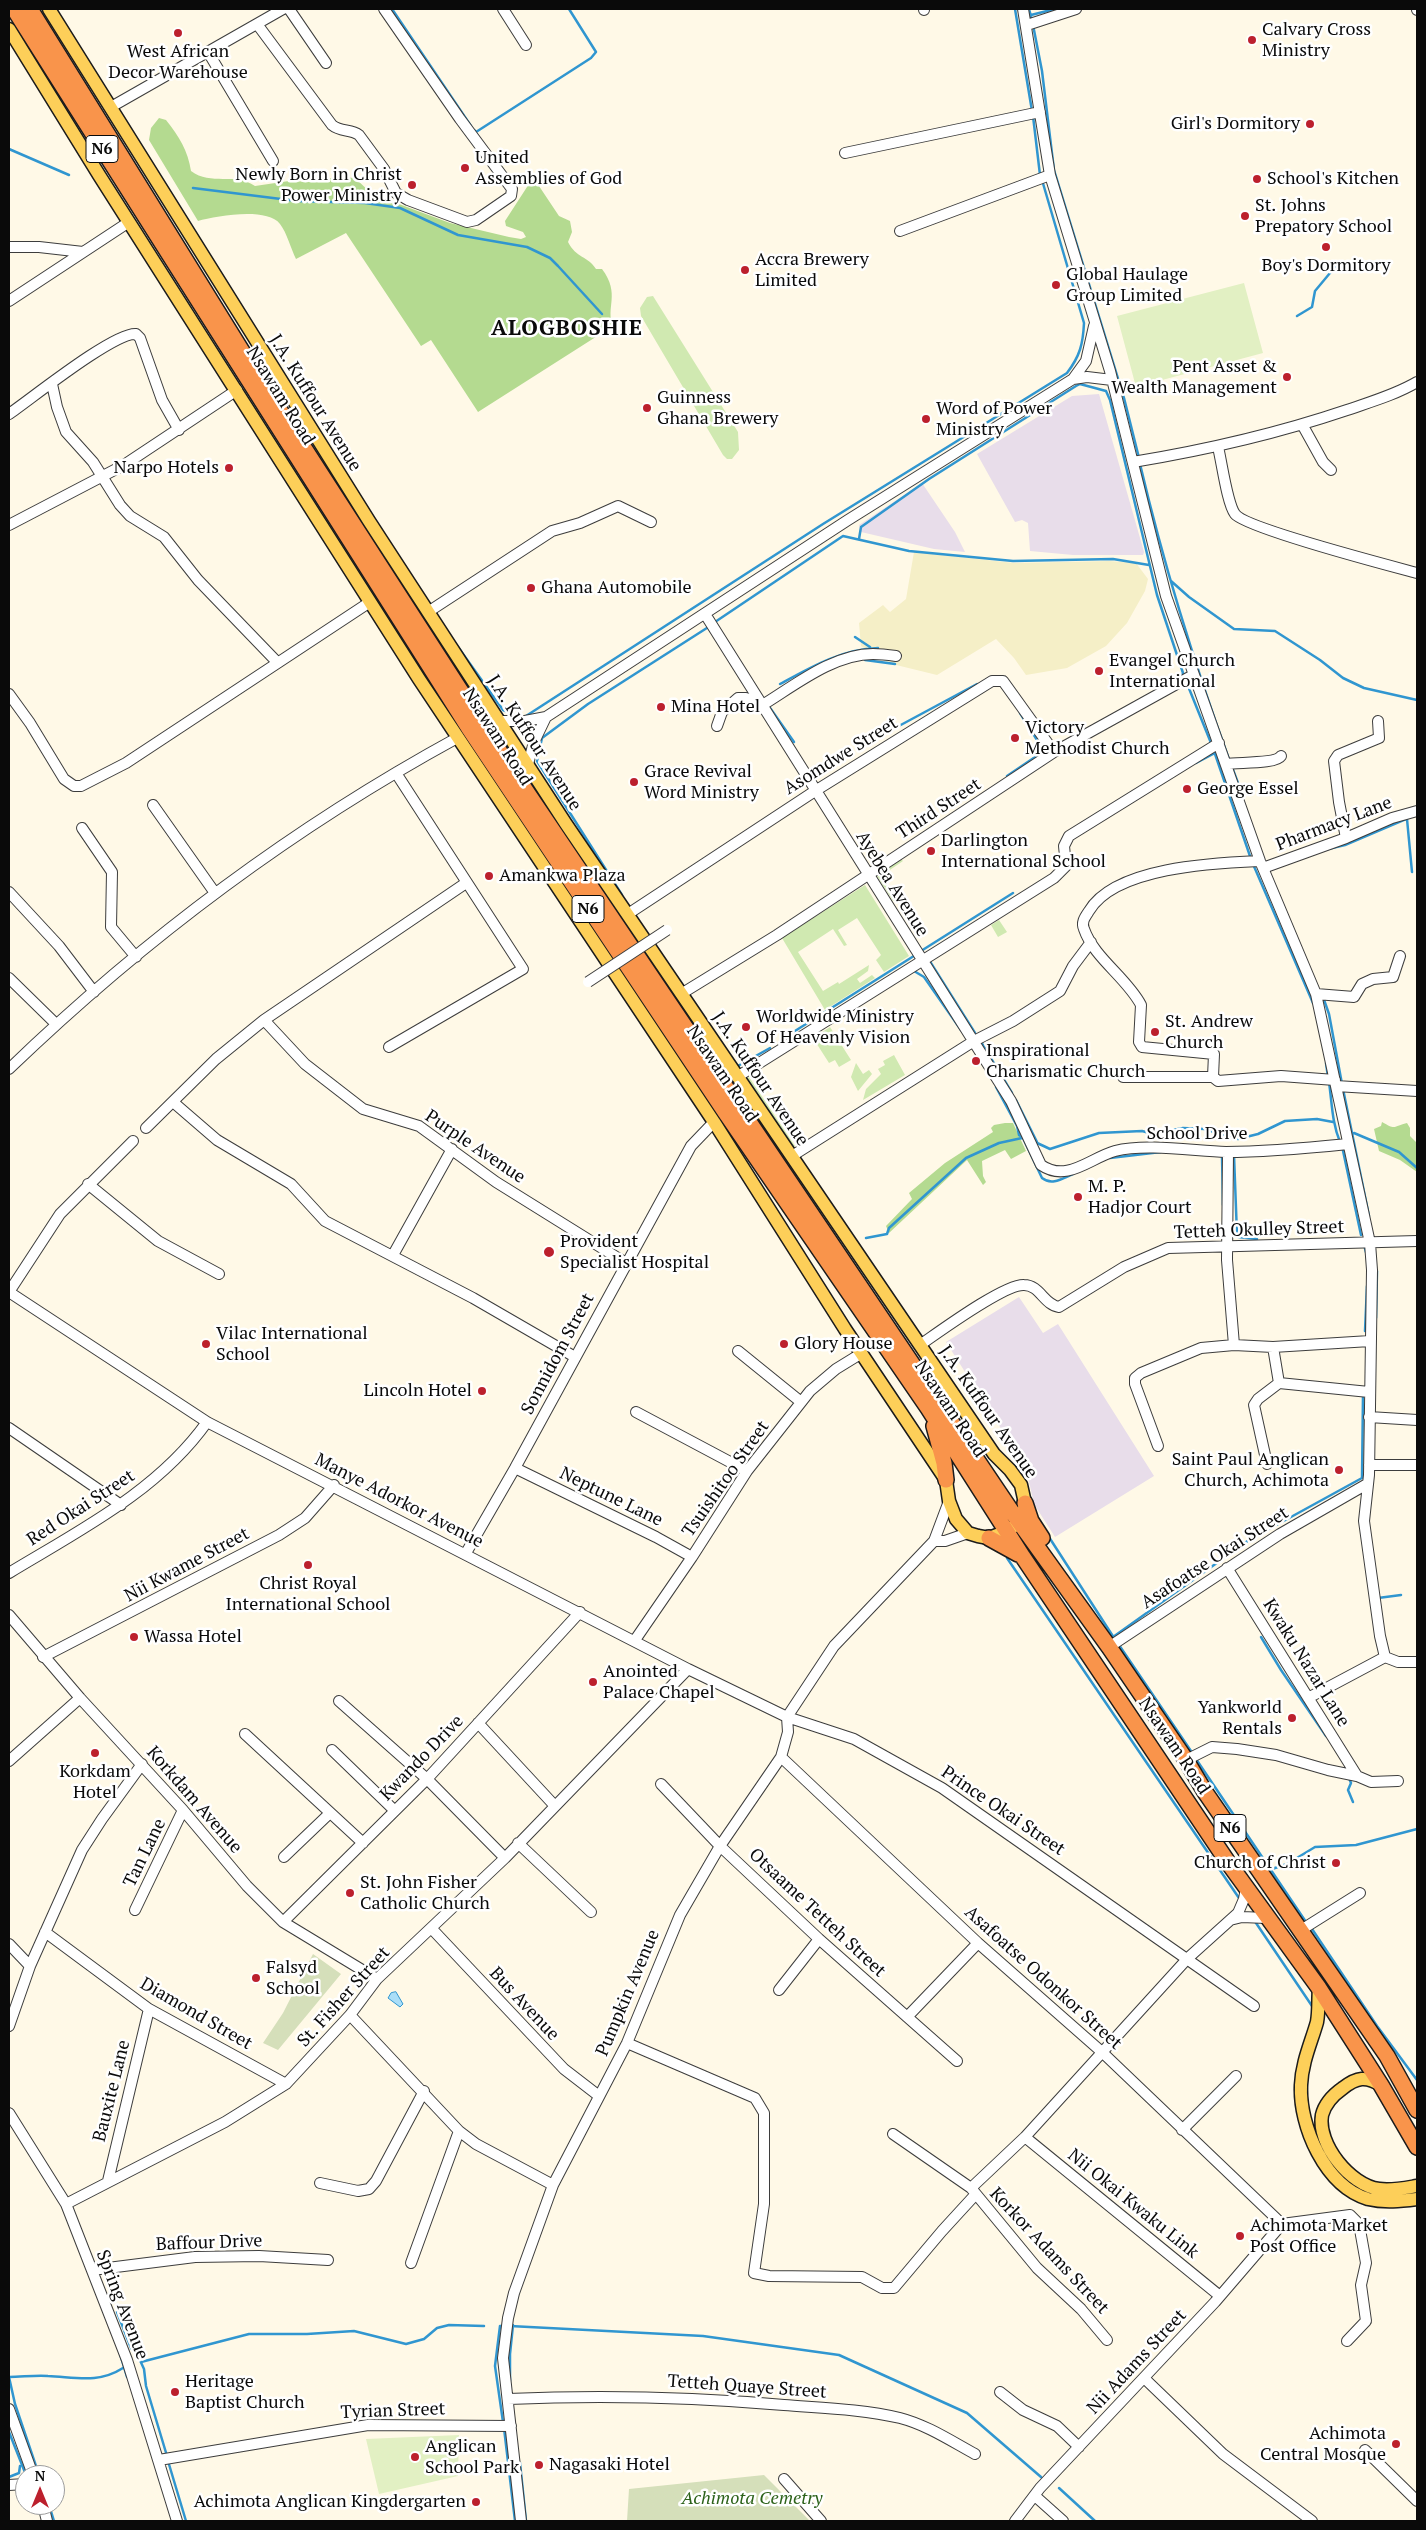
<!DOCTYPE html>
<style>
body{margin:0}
#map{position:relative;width:1426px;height:2530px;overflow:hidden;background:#fff9e7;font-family:"PT Serif",serif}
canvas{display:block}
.frame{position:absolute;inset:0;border:10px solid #0a0a0a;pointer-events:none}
.north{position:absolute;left:15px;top:2465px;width:50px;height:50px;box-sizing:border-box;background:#fff;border:1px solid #9d9d9d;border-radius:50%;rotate:0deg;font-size:14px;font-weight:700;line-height:20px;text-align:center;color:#0a0a0a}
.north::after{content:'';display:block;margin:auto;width:18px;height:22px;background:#bc202d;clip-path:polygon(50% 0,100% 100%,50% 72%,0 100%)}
</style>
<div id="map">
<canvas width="1426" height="2530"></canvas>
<div class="frame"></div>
<div class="north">N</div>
</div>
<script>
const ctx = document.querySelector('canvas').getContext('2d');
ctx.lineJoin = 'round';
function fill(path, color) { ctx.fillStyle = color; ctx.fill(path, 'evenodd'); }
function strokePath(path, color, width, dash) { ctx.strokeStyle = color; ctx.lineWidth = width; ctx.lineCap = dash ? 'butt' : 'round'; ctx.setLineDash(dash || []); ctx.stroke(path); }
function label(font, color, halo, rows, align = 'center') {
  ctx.font = font + ' "PT Serif",serif'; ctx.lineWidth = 5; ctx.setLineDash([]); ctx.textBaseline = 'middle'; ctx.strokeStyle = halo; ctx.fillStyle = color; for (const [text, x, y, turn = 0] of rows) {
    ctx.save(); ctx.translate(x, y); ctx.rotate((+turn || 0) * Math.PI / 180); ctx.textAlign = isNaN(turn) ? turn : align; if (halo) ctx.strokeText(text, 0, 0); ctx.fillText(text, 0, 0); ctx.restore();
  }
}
const industrial = new Path2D(`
 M1099,394L1144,552L1143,555H1073L1030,551L1028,523L1022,520L1015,522L977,454L1072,396Z
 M922,483L955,532L965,552L934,549L861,532L859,525Z
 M1019,1297L1043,1333L1058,1324L1154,1476L1055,1537L1034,1504L1026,1468L946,1342Z`);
const farmland = new Path2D(`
 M914,552L1014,563L1109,561L1136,563L1148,579L1145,591L1127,623L1106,646L1067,668L1026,675L1014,658L996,639L937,675L888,663L861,646L859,623L883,605L890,612L906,599Z`);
const green = new Path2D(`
 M653,296L738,432L739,450L732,459H727L723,455L641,316L640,308L647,297Z
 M900,858L903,861L881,876L897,901H893L877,876Z
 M865,885L909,956L884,972L876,960L881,955L857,918L838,930L847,945L844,946L833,929L798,952L823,991L838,982L839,984L869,965L868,971L857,979L860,983L872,975L875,978L825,1010L782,938Z
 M999,920L1007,932L998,937L991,925Z
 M830,1027L851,1060L839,1067L835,1060L829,1063L813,1038Z
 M894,1055L905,1075L863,1100L866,1089L881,1074L878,1069L885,1065L883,1061Z
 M856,1063L863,1074L869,1070L872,1074L858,1091L851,1077Z
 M749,1077L795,1146L792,1148L746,1079Z`);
const forest = new Path2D(`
 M159,118L166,120C179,136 188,151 191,171C211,186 235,172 255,186L289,181L315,182L336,177L355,178L372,194L450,223L509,237L521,239L526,237L523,232L506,226L505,221L527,187L526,178L533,177L559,216L570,221L572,232L568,242C576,258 588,256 596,269H602C621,294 605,308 613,326L478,412L431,340L421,346L346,233L296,259C291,249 287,233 280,224C267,207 216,216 198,221L149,140L151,128Z
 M1382,1122C1396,1130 1392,1127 1407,1123L1410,1128V1136L1417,1143V1172L1400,1160L1379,1151L1374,1129L1381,1126Z
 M1005,1123H1013L1026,1151L1011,1159L1005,1150L982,1161L983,1176L986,1182L983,1185L967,1160L889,1233L886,1226L912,1199L909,1193L945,1163L993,1132L991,1128L994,1125Z`);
const cemetery = new Path2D(`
 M313,1954L341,1974L278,2050L263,2043L283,2013Z
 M764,2475L810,2521H627L629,2489Z`);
const pitch = new Path2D(`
 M1244,283L1263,353L1136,387L1117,316Z
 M459,2435L458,2476L379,2494L366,2439Z`);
const water = new Path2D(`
 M396,1992L403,2004L400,2007L388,1998L391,1993Z`);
const stream = new Path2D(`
 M392,9L471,126
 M1015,9L1032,111
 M1029,9L1032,20
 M1031,15L1055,9
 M1033,25L1042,71L1054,170L1124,398L1139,458
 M1033,116L1040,175
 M474,130L476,132L591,58L596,52L569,9
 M9,149L69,175
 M193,188L297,201L365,203L400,208L458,235L527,247L550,258L558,266L602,314
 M1297,316L1312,307L1315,291L1335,267
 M1140,464C1164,566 1194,663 1230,762
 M859,539L861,527L929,479L1076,386L1080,384L1106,391L1110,400L1157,595L1184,676
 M1171,581L1189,597L1234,629L1275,631L1320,660L1343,678L1364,688L1417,700
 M715,622L843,536L909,551L1013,561L1113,559L1149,565
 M855,637L870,647
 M458,647L503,710L519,717
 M865,660L895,664
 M1186,681L1211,743
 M780,684C811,667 842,649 878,648
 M1166,685L1183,674
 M768,705L794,742
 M526,716L823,524L1067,373C1080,356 1083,344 1084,323L1042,180
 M897,727L977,684
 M1214,751L1251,859
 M1196,763L1215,753
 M1232,767L1238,783
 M1007,776L1044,751L1020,713
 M1407,819L1412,872
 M1328,849L1345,845L1406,819
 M1253,864L1313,1003
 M622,895L537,761L542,738L588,704L710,626
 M921,951L1013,893
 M929,960L975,1033
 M914,971L924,977L961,1030
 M1323,997L1329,1014L1342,1084
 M787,1036L917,954
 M981,1042L998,1070
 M1326,1063L1328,1077
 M736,1067L770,1048
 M1003,1078L1012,1093
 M1329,1082C1332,1103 1332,1123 1340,1142
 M996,1087L1017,1126L1019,1135L1023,1138L1042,1178C1052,1186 1063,1178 1073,1174
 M1343,1089L1369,1216
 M1016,1100L1037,1142
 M1354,1133L1399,1152L1417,1168
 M1035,1142L1050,1149L1099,1133L1142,1131L1153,1134L1183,1128L1204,1129L1238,1139L1258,1134L1285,1121L1317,1119L1333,1122
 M1342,1146L1361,1235
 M1234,1155L1237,1235L1238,1237L1257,1239
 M1222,1156L1223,1205
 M1110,1158L1161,1152
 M866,1238L887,1234L889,1228L966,1158L999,1143L1022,1138
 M1364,1245L1367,1256
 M1376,1318L1377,1271
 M1365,1331L1367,1286
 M1014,1465L1026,1483
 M1047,1534L1116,1641
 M1007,1558L1241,1901
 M1378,1598L1401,1595
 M1113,1637L1249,1540L1362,1478L1363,1395
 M1261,1637L1281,1670L1326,1736
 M1119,1645L1193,1754
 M1196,1759L1306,1922
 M1349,1778L1351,1783L1348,1790L1353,1802
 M1272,1869L1287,1864L1315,1847L1356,1845L1417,1829
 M1254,1920L1312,2006
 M1310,1926L1377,2026L1417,2080
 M117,2312L131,2348L138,2356L144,2369L146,2386L167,2456
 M510,2326L703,2336L839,2355L967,2413L1041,2477
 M120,2354L127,2377
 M141,2362L249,2334H307L354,2331L406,2344L424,2339L437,2328L449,2325L484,2326
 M9,2377C22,2377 35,2375 48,2376C75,2377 98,2384 123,2368
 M9,2377L15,2404L39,2475
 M510,2381V2354L513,2325
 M503,2422L495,2366L500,2326H505
 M504,2428L515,2521
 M9,2432L26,2475
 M168,2461L186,2521
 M520,2463L526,2521
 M9,2477L19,2473L20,2466
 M1059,2488L1095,2521
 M49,2505L54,2521`);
const minor = new Path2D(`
 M289,9L326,63
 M503,9L526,45
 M924,9V10
 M1023,9L1050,175L1110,371L1166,596L1260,861L1316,994L1370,1243L1372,1270L1369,1475L1364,1521L1380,1636L1385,1657
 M1417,9V10
 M257,24L332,125C340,132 351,129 359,135L384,169L396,193L408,200L467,222L476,220L511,196L512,189L460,119L384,9
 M1027,25L1076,9
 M208,52L273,161
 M111,107L283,9
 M845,153L1040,112
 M900,231L1050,175
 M9,247H39L83,252
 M9,301L129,222
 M1073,379L1087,377L1112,380
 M52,384L57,407L66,432L93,462L120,505L130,516L164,537L198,580L277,662
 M9,414C31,399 114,332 136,334L140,338L162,400L179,430
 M1303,426L1323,462L1331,470
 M1218,447C1222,463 1227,503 1235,514C1245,528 1391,566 1417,573
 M1133,462C1206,450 1276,434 1347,410C1370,402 1395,395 1417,382
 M9,525L124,465L237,390
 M428,612L552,531L580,523L618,506L651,522
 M705,614L1011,1101L1041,1165C1067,1183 1090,1158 1115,1151C1146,1143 1194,1151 1226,1152C1267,1152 1308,1148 1348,1144
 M9,694L30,723L64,779L74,786H81L126,763L370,602
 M499,721H525L546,717L848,520L1073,379L1086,361L1094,326
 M717,726L722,712L738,698H746L761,706C794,686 833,654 873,654C881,654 889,655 896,656
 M528,764L534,742L546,717
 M1226,764C1239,762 1276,764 1281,756
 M153,805L215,893
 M82,828L112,872L111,927L136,957
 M1346,838L1339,802L1334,761L1338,755L1379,738L1378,721
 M1260,861C1214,863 1115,867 1089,911C1085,917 1081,922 1084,929C1094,958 1127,978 1141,1005L1139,1042L1142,1047L1214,1054L1213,1077L1218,1081L1281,1076L1335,1080
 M1263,868L1346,838L1392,818L1417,811
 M9,892L59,946L94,992
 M628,914L815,791L992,681H1003L1054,752
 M9,978L56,1024
 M681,994L777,935L1054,752L1193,675
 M1316,994L1354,997L1362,984L1373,979L1393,977L1400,956
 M264,1020L305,1064L363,1109L419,1126L496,1182L626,1263
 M389,1047L523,969L396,773
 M9,1069C143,940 294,827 457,738
 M737,1077L1054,878L1066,866L1064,846L1069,836L1219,743
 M1123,1077H1213
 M1336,1086L1417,1091
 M173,1102L217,1140L291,1184L325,1221L473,1298L575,1357
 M146,1128L216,1059L264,1020L466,883
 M1228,1152L1227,1260L1234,1345
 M792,1156L974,1041L1013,1021L1060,991L1073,966L1091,942
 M88,1184L158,1241L219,1274
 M393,1255L452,1149
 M9,1292L207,1422L688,1669L787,1717L854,1739L942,1788L1254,2006
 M9,1292L60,1214L133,1141
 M920,1345C939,1332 1004,1284 1024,1285C1040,1285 1044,1305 1059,1307L1124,1267L1168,1248L1417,1241
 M1273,1347L1279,1383L1369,1392
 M738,1351L801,1402
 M636,1412L747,1471
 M1369,1417L1417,1420
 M9,1428L121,1505
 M1158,1446L1135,1384V1378L1141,1373L1201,1348L1234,1345L1273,1347L1370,1341
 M1267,1464L1254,1405L1258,1399L1279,1383
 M1369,1465H1417
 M515,1468L656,1537L692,1557
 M934,1541H945L968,1533
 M466,1553L515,1468L691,1146L714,1122
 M1227,1568L1357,1776
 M9,1573C80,1530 158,1491 207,1422
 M9,1615L80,1698L183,1810L247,1886L283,1922L377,1979
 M635,1640L692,1557L747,1471L810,1391L836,1369L862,1353
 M1109,1647L1280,1534L1367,1484
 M43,1657L279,1535L305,1518L334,1485
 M1308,1698L1385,1657L1398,1662H1417
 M339,1701L427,1779L505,1858
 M787,1717L834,1646L934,1541L949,1501
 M478,1723L554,1805
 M245,1734L363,1843
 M332,1750L394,1810
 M781,1757L978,1943L1103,2053L1282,2224
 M1186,1760L1212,1747L1237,1749L1276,1755L1328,1770L1357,1776L1371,1782L1398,1781
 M9,1761L80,1698
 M661,1784L720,1846L819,1939L957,2061
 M518,1843L591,1912
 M284,1857L330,1813
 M135,1910L183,1810
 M1230,1920L1242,1917L1266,1918
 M283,1922L427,1779L580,1612
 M432,1929L564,2069L599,2096
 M1301,1930L1360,1893
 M45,1932L149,2009L286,2084
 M9,1944L30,1966
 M779,1990L819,1939
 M350,2015L459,2131L476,2144L553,2185
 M907,2017L978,1943
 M9,2026L30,1966L82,1850L102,1819L142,1764
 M627,2043L755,2098L764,2113V2204L754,2273L769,2276L862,2277L882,2288H894L942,2231L975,2195
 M9,2113L66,2204L127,2360L177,2521
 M1182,2130L1236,2076
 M893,2134L971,2188L1037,2268L1081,2309L1107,2340
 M1025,2137L1220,2296
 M108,2181L149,2009
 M320,2183L358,2191L369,2189L376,2181L424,2091
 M971,2188L1025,2137L1188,1958L1238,1913L1244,1899L1246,1888
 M66,2204L225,2122L286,2084L350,2015L377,1979L505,1858L688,1669
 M1282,2224L1350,2215L1359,2224L1366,2263L1361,2285L1366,2321L1347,2341
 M411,2263L459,2131
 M92,2270L195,2257L259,2256L328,2260
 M1144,2378L1223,2454L1312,2521
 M1000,2392L1023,2410L1057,2426L1079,2447
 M508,2399C600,2395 692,2397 784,2405C822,2408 862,2409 900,2418C927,2425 951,2441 975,2454
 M9,2409L33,2475
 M1365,2450L1417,2501
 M159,2460L368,2425L511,2426
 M784,2479L821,2521
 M9,2485L25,2484
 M1035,2496L1063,2521
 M43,2505L47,2521
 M521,2521L503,2358L508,2318L514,2293L553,2185L627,2043L680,1915L720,1846L781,1757L788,1732L787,1717
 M1015,2521L1040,2488L1215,2302L1282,2224`);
const major = new Path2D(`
 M9,29L99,175L419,679L714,1122L845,1329L946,1480L949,1501L956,1519L968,1533L978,1536L989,1538L1007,1531L1020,1522L1023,1516L1025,1503L1021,1485L1010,1470L994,1454L566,824L369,521L49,9
 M1319,1988C1318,1999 1319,2011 1317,2022C1311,2043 1302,2062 1301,2085C1299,2126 1325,2186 1368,2199C1385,2203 1401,2201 1417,2199
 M1381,2085C1366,2076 1357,2077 1343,2088C1333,2095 1325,2103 1322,2115C1317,2144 1350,2185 1379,2189C1391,2191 1405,2188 1417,2186`);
const highway = new Path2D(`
 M14,9L468,727L725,1112L928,1408L1023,1557L1227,1861L1319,1988L1381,2085L1417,2147
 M30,9L248,361L504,758L1012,1512L1109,1647L1186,1760L1205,1792L1387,2056L1417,2110
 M934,1426L944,1463L946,1480
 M1025,1503L1031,1521L1042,1538
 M989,1538L1018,1554`);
const minorBridge = new Path2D(`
 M588,982L667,930`);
const markers = [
 [178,33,5,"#bc202d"],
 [1252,40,5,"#bc202d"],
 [1310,124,5,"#bc202d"],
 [465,168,5,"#bc202d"],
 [1257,179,5,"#bc202d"],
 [412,185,5,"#bc202d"],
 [1245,216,5,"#bc202d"],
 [1326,247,5,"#bc202d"],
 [745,270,5,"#bc202d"],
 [1056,285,5,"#bc202d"],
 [1287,377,5,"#bc202d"],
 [647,408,5,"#bc202d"],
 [926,419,5,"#bc202d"],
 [229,468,5,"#bc202d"],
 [531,588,5,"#bc202d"],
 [1099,671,5,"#bc202d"],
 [661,707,5,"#bc202d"],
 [1015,738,5,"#bc202d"],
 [634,782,5,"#bc202d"],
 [1187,789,5,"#bc202d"],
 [931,851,5,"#bc202d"],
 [489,876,5,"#bc202d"],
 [746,1027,5,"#bc202d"],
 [1155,1032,5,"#bc202d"],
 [976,1061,5,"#bc202d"],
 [1078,1197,5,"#bc202d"],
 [549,1252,6,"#bc202d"],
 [206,1344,5,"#bc202d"],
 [784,1344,5,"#bc202d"],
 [482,1391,5,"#bc202d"],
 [1339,1470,5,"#bc202d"],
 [308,1565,5,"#bc202d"],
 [134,1637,5,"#bc202d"],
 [593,1682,5,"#bc202d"],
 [1292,1718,5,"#bc202d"],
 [95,1753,5,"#bc202d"],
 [1336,1863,5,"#bc202d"],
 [350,1893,5,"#bc202d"],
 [256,1978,5,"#bc202d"],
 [1240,2236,5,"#bc202d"],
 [175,2392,5,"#bc202d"],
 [1396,2444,5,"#bc202d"],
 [415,2457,5,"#bc202d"],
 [539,2465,5,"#bc202d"],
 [476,2502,5,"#bc202d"]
];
const shields = [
 [102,149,32],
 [588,909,32],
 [1230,1828,32]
];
const shieldNames = [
 ["N6",102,149],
 ["N6",588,909],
 ["N6",1230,1828]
];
const poiNames = [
 ["Calvary Cross",1262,30],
 ["Ministry",1262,51],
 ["West African",178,52,"center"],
 ["Decor Warehouse",178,73,"center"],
 ["Girl's Dormitory",1300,124,"right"],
 ["United",475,158],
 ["Assemblies of God",475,179],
 ["Newly Born in Christ",402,175,"right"],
 ["Power Ministry",402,196,"right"],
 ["School's Kitchen",1267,179],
 ["St. Johns",1255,206],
 ["Prepatory School",1255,227],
 ["Accra Brewery",755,260],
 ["Limited",755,281],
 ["Boy's Dormitory",1326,266,"center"],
 ["Global Haulage",1066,275],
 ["Group Limited",1066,296],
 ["Pent Asset &",1277,367,"right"],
 ["Wealth Management",1277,388,"right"],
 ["Guinness",657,398],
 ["Ghana Brewery",657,419],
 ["Word of Power",936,409],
 ["Ministry",936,430],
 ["Narpo Hotels",219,468,"right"],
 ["Ghana Automobile",541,588],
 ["Evangel Church",1109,661],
 ["International",1109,682],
 ["Mina Hotel",671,707],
 ["Victory",1025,728],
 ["Methodist Church",1025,749],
 ["Grace Revival",644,772],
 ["Word Ministry",644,793],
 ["George Essel",1197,789],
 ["Darlington",941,841],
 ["International School",941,862],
 ["Amankwa Plaza",499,876],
 ["Worldwide Ministry",756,1017],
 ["Of Heavenly Vision",756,1038],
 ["St. Andrew",1165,1022],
 ["Church",1165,1043],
 ["Inspirational",986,1051],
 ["Charismatic Church",986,1072],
 ["M. P.",1088,1187],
 ["Hadjor Court",1088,1208],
 ["Provident",560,1242],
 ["Specialist Hospital",560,1263],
 ["Vilac International",216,1334],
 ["School",216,1355],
 ["Glory House",794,1344],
 ["Lincoln Hotel",472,1391,"right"],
 ["Saint Paul Anglican",1329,1460,"right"],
 ["Church, Achimota",1329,1481,"right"],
 ["Christ Royal",308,1584,"center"],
 ["International School",308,1605,"center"],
 ["Wassa Hotel",144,1637],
 ["Anointed",603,1672],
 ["Palace Chapel",603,1693],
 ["Yankworld",1282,1708,"right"],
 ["Rentals",1282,1729,"right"],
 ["Korkdam",95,1772,"center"],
 ["Hotel",95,1793,"center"],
 ["Church of Christ",1326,1863,"right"],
 ["St. John Fisher",360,1883],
 ["Catholic Church",360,1904],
 ["Falsyd",266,1968],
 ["School",266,1989],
 ["Achimota Market",1250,2226],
 ["Post Office",1250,2247],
 ["Heritage",185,2382],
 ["Baptist Church",185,2403],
 ["Achimota",1386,2434,"right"],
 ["Central Mosque",1386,2455,"right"],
 ["Anglican",425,2447],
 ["School Park",425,2468],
 ["Nagasaki Hotel",549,2465],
 ["Achimota Anglican Kingdergarten",466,2502,"right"]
];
const streetNames = [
 ["Nsawam Road",280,396,58],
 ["J.A. Kuffour Avenue",315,403,58],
 ["Nsawam Road",497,737,57],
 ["J.A. Kuffour Avenue",534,743,57],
 ["Asomdwe Street",841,756,-32],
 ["Third Street",939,809,-33],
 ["Pharmacy Lane",1334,824,-21],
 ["Ayebea Avenue",892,884,58],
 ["Nsawam Road",722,1074,56],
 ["J.A. Kuffour Avenue",760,1079,56],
 ["School Drive",1197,1134],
 ["Purple Avenue",475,1147,34],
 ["Tetteh Okulley Street",1259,1230,-2],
 ["Sonnidom Street",558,1354,-62],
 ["Nsawam Road",950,1409,56],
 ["J.A. Kuffour Avenue",988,1412,55],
 ["Tsuishitoo Street",726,1479,-55],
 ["Neptune Lane",611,1497,26],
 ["Manye Adorkor Avenue",399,1501,27],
 ["Red Okai Street",81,1508,-33],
 ["Asafoatse Okai Street",1215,1558,-33],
 ["Nii Kwame Street",187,1565,-28],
 ["Kwaku Nazar Lane",1306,1663,58],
 ["Nsawam Road",1174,1746,56],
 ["Kwando Drive",422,1758,-46],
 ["Korkdam Avenue",194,1800,49],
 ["Prince Okai Street",1003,1811,34],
 ["Tan Lane",145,1853,-64],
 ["Otsaame Tetteh Street",817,1913,43],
 ["Asafoatse Odonkor Street",1043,1978,42],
 ["Pumpkin Avenue",628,1993,-67],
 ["St. Fisher Street",344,1997,-48],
 ["Bus Avenue",524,2004,47],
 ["Diamond Street",196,2014,30],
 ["Bauxite Lane",112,2091,-76],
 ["Nii Okai Kwaku Link",1133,2204,39],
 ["Baffour Drive",209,2243,-2],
 ["Korkor Adams Street",1049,2251,47],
 ["Spring Avenue",122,2305,69],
 ["Nii Adams Street",1137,2362,-47],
 ["Tetteh Quaye Street",747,2387,4],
 ["Tyrian Street",393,2411,-2]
];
const parkNames = [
 ["Achimota Cemetry",752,2499]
];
const districtNames = [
 ["ALOGBOSHIE",567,329]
];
fill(industrial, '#e8ddea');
fill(farmland, '#f5efc7');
fill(green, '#d0e9b1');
fill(forest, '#b4da90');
fill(cemetery, '#d5dfba');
fill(pitch, '#e2f0c3');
fill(water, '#aadef8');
strokePath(water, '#3096d0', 1);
strokePath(stream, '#3096d0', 2.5);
strokePath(minor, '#3d3d3d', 12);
strokePath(major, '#1b1b1b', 15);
strokePath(highway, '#1b1b1b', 18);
strokePath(minor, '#fff', 10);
strokePath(major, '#fdcf59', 12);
strokePath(highway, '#f9944b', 15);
strokePath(minorBridge, '#3d3d3d', 12, []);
strokePath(minorBridge, '#fff', 10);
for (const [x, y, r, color] of markers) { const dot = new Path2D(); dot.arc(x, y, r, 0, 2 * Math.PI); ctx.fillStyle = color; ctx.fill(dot); strokePath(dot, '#fff', 2); }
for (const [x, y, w] of shields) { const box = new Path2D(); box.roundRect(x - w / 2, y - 13.5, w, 27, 4); ctx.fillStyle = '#fff'; ctx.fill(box); strokePath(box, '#0a0a0a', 1); }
label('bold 16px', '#0a0a0a', null, shieldNames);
label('18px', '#0a0a0a', '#fff', poiNames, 'left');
label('18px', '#0a0a0a', '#fff', streetNames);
label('italic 18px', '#2c621a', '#fff', parkNames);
ctx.letterSpacing = '1px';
label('bold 22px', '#0a0a0a', '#fff', districtNames);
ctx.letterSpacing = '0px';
</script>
